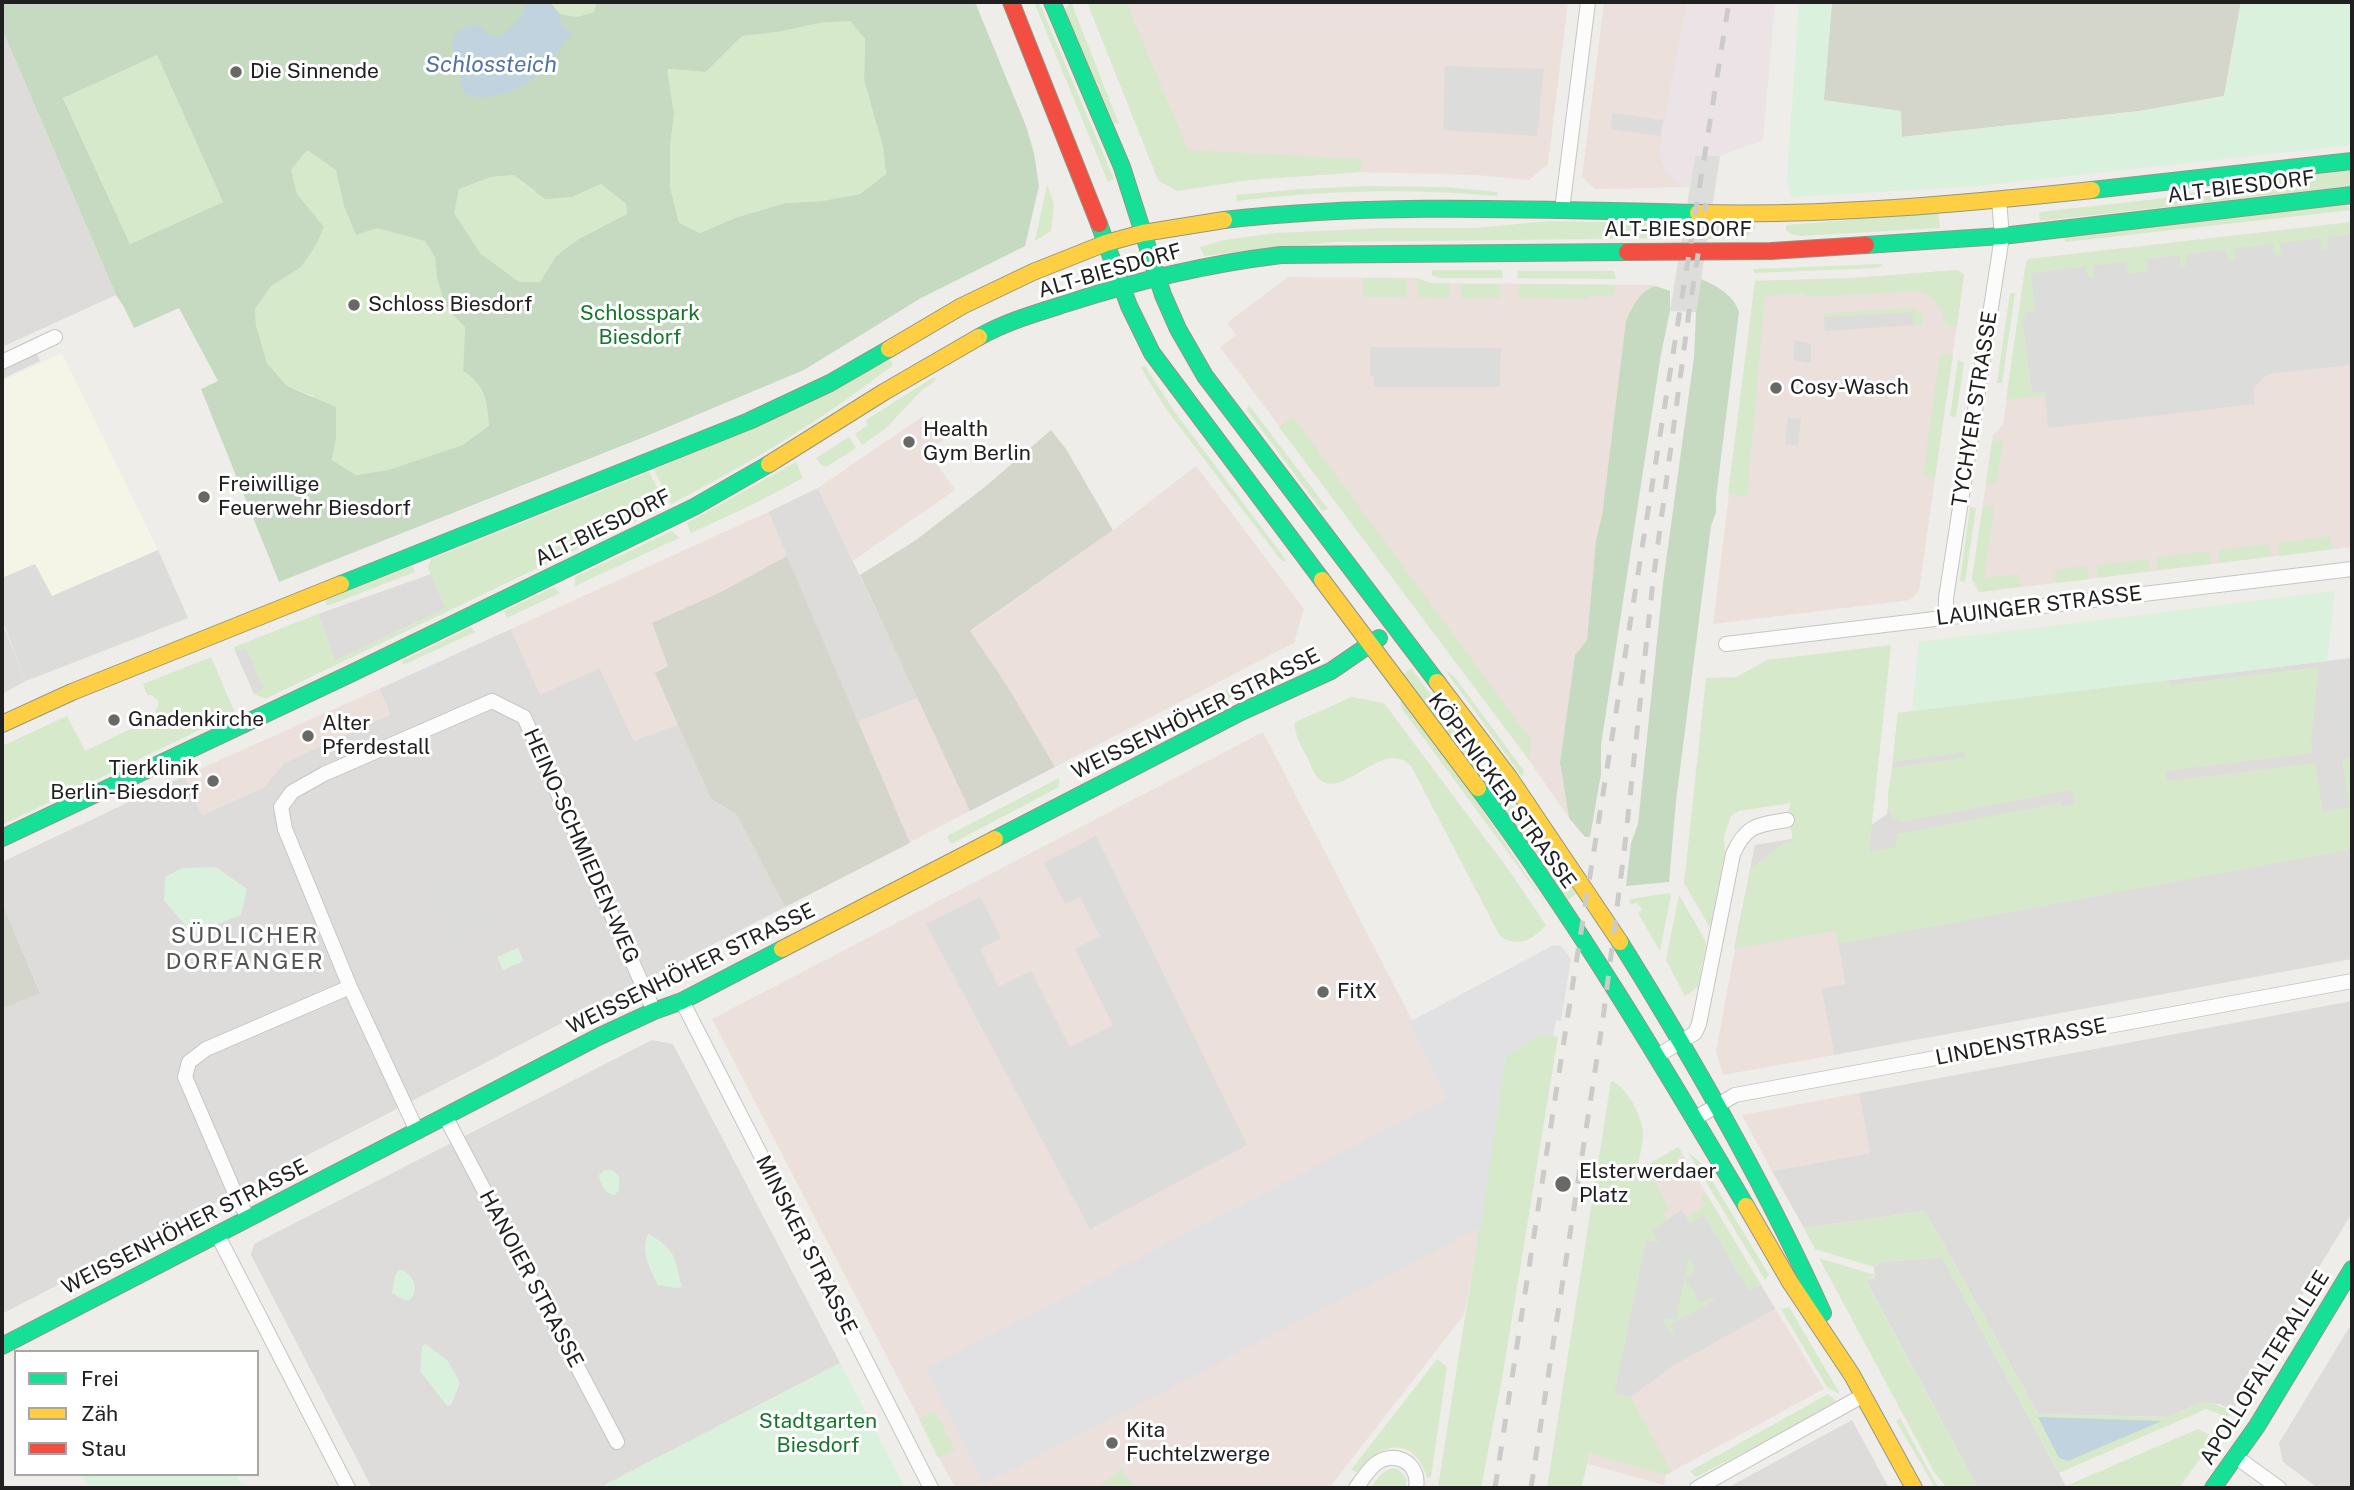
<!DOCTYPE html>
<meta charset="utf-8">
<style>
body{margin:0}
#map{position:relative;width:2354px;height:1490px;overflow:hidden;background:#eeede9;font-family:"Public Sans",sans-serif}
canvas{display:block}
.frame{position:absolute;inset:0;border:4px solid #202020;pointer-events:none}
.legend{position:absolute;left:14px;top:1350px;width:245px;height:126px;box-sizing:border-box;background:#fff;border:2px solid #a6a6a6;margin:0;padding:9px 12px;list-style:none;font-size:21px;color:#202020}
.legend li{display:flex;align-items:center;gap:14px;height:35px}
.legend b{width:35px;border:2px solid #a6a6a6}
</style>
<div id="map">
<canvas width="2354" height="1490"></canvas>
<div class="frame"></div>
<ul class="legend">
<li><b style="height:9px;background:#16e098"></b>Frei</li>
<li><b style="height:9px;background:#ffcf43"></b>Zäh</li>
<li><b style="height:9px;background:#f24e42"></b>Stau</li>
</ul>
</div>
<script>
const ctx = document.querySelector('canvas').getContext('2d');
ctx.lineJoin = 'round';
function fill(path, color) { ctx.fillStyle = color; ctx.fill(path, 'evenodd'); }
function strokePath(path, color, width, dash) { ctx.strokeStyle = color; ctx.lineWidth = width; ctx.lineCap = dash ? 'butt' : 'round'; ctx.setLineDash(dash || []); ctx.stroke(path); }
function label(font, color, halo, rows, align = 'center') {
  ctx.font = font + ' "Public Sans",sans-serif'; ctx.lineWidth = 6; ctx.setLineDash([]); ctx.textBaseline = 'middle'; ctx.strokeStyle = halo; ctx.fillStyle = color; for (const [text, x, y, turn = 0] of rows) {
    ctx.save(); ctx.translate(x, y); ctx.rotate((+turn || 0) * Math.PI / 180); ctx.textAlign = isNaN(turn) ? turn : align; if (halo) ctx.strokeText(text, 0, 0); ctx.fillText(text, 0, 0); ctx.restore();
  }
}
const residential = new Path2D(`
 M2,29L116,295L2,347Z
 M818,488L918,698L858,722L768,512Z
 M431,574L446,608L335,661L318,614Z
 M2,623L26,681L2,694Z
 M511,629L540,694L600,668L634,741L678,724L711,799L736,814L785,907L2,1314V1009L40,992L2,902V862L184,776L202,815L263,788L284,763L390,714L379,689Z
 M2352,658V959L1834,1055L1821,988L1845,984L1836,931L1734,949L1755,845L1870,826L1887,814L1898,713Z
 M2352,1001V1213L2232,1411L2220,1404L2200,1403L2168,1417L2038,1414L1925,1211L1804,1228L1772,1171L1870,1153L1859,1093Z
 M652,1040L673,1044L840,1363L599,1488H372L251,1255L254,1244Z
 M2352,1323V1488H2318L2283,1462L2279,1443Z
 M1852,1420L1889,1488H1726H1727Z`);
const commercial = new Path2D(`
 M1087,2H1568L1548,164L1529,180L1476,175L1361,172L1248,180L1177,191L1158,180Z
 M1604,2H1687L1660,148V157L1682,185L1690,187L1595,189L1582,177Z
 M2352,222V547L1980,592L1972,579L1993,435L2003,425L2026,262L2029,259Z
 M1957,270L1964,274L1919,591L1910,600L1713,624L1755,281L1852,278Z
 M1288,277L1416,278L1431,283L1655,285L1640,296L1626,319L1602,516L1596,540L1587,640L1575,655L1560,765L1569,818L1522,750L1220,347L1236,335L1227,323Z
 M923,416L945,438L928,451L955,490L853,561L818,488Z
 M1196,466L1304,609L1294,643L1055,767L1008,687L970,632L1113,530Z
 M768,512L858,722L918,698L970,811L785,907L736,814L711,799L678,724L634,741L600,668L540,695L511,629Z
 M379,689L390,715L284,763L263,788L202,815L184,776Z
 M1263,732L1473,1138L1481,1227L1464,1315L1329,1488H955L712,1019Z
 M1836,930L1845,984L1821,989L1834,1055L1723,1075L1716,1051L1735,949Z
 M1859,1093L1870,1153L1772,1171L1742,1115Z
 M1678,1147L1824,1389L1671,1472L1666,1475L1664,1485L1588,1464L1653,1162Z`);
const industrial = new Path2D(`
 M1687,2H1775L1763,140L1720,156H1695L1690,187L1674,181L1665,170L1660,157V148Z`);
const education = new Path2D(`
 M62,353L158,550L52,596L35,564L2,578V381Z`);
const religious = new Path2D(`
 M1445,66L1544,69L1537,136L1443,130Z
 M1613,113L1663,120L1660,136L1610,129Z
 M2352,234V365L2267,374L2253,389L2255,404L2048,428L2045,392L2032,393L2022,319L2024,312L2035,310L2030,273Z
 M1913,312L1914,325L1825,331L1824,317Z
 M1795,340L1811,344V363L1793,360Z
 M1370,347L1501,348L1500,387H1374V376H1370Z
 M35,349L40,361L2,379V364Z
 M1788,418L1801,419L1798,446L1785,444Z
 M158,550L188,618L26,681L2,620V578L35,564L52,596Z
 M246,647L265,689L254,694L235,651Z
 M2348,672H2352V738L2340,736Z
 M2318,675L2332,677L2325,741L2311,739Z
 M2348,794L2350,808L2323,812L2321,799Z
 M1096,836L1247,1145L1090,1229L926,924L980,897L1001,938L980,949L999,987L1031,971L1070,1047L1113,1025L1075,949L1100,936L1080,897L1065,904L1044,863Z
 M470,870L494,926L456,943L432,887Z
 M1682,1210L1690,1223L1704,1215L1749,1291L1761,1285L1775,1309L1672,1366L1631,1397L1614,1394L1646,1240L1658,1241L1651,1230ZM1685,1278L1700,1304L1715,1300L1669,1325L1665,1318L1676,1320Z
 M1942,1257L2067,1488H1978L1866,1281L1875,1277L1874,1267L1882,1262Z`);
const construction = new Path2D(`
 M1832,2H2241L2224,96L2140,111L1902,137L1823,101Z
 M1051,430L1066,449L1113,530L970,631L1008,687L1055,767L970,811L860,575L916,540L986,486Z
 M787,556L910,843L785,907L736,814L711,799L655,673L668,666L652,623L721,592Z
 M2,902L40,993L2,1009Z`);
const grass = new Path2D(`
 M550,2H596L594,12L577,17L559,14Z
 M1034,2H1039L1114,179L1108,182Z
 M1071,2L1119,124L1114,123L1064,10Z
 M1087,2H1126L1188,150L1362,159L1361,172L1248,180L1177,191L1158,180Z
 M850,21L865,39L864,80L883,147L886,174L860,194L822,201L785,203L735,218L700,233L679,224L670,187V146L674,114L666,69L706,72L742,36L778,32L820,23Z
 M157,55L223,202L130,244L63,97Z
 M306,150L336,169L344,206L377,228L425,240L435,257L437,278L446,308L465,327L463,371C484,386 487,400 489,424L464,445L388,470L356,475L332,460L336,438L313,396L287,386L267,363L256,325L255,309L271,285L301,267L324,228L297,194L291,170Z
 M2352,170V186L2040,221L2039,212L2175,197L2223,185Z
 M514,175L535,192L572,197L601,184L626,204L627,214L556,256L540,282H519L480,253L453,213L459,189L491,177Z
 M1047,185L1054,204L1051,231L1035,241Z
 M1366,186L1445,187L1498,192L1497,196C1411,188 1323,190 1237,201L1236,195L1301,189Z
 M2346,205L2352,210L2065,242V236Z
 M1938,213L1940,228L1801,236L1790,234L1786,230V225Z
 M1549,221L1684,224L1682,238L1333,242L1204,256L1200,247L1224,240L1276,233L1382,228H1476Z
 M1710,222L1755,226L1756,228L1747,236L1742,238L1707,239Z
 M2352,222V234L2327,237L2328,249L2322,250L2320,238L2280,243L2281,255L2275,256L2273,244L2234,248L2235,261H2228L2226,249L2186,254V266L2181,267L2179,255L2147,259L2148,271L2128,274L2126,261L2093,265L2094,277L2088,278L2086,266L2031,273L2035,311L2025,312V318L2022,319L2032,393L2045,391V395L2006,400L2026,262L2029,259Z
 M1882,264V266L1877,268L1754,273V269Z
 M1432,270H1502L1503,278H1439L1432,275Z
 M1957,270L1964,274L1957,327L1946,324C1939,304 1938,297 1917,291L1806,297L1805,293L1765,296L1747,497L1728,493L1755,281L1852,278Z
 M1518,271H1614L1616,279L1517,278Z
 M1363,278H1407V297H1363Z
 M1417,278L1431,283H1449V298L1418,297Z
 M1461,284H1500V298H1461Z
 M1519,284H1524L1617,285L1612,296H1588V299L1518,298Z
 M2010,293H2015L2002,383H1997Z
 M1912,308L1922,314L1923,325H1914L1912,312L1824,317V313Z
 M1940,353L1953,355L1935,477L1923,476Z
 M890,360L893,365C824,419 749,464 671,504L654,470Z
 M1958,360L1964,363L1956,417L1950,416Z
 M1145,366L1174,411L1286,560L1284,562L1280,559L1166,409L1141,368Z
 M934,377L936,380L922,390L885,429L862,445L855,434L868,425L866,420Z
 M1249,405L1328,509L1322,511L1247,410Z
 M1293,417L1531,740L1529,760L1279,427Z
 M849,437L856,448L826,467L821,465L816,458Z
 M2003,440L1997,483H1986L1992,441Z
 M796,462L803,478L754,504L691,533L687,523Z
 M649,472L667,506L265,699L254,694L264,688L246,647L235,651L234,647L318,614L335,661L445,608L428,568L431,559Z
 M1983,505L1994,506L1984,578L2019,574L2020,587L1979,592L1972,579Z
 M1970,507L1976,508L1965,582L1960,581Z
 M672,531L679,538L575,586V577Z
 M2330,536L2332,549L2279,556L2278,543Z
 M2270,544L2271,556L2219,563L2218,550Z
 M2209,551L2211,564L2158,570L2157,557Z
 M2148,559L2150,571L2098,578L2096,565Z
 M412,566L415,572L327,606L325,600Z
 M2087,566L2089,579L2056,583L2055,570Z
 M554,587L560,593L507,618L504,611Z
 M471,627L475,632L403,665L402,661Z
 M1891,645L1869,852L1896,847L1897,834L2060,803L2063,807L2075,804L2072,790L1901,822C1880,813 1890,786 1892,768L1966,757L1965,752L1893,762L1898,713L2149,682L2169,680V685L2319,667L2311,739L2313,753L2166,771L2167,781L2315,763L2323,812L2350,807L2342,760L2352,758V849L1838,944L1835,930L1735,949L1751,868L1784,843L1793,841L1788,812L1791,803L1739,811L1731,816L1724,837L1725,853L1710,928L1684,883L1706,678L1737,677L1767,660Z
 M211,657L235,713L2,825V746L67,716L85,751L157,716L155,710L158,707V701L152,695H147L143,684Z
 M1284,665H1290L1291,667L1081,776L1076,769L1269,668Z
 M1411,668L1540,843L1569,875L1580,891L1568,900L1404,674Z
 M1445,670L1454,676L1524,771L1522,777Z
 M1352,697L1384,703L1511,873L1546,925C1534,939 1517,949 1500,936L1411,766C1382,736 1341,805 1317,777C1313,772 1310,763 1307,757C1301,746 1294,735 1295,722Z
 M1402,701L1475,799L1548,907L1402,709L1400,702Z
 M1059,778V787L951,844L947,836Z
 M1669,893L1671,895L1660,951L1638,913L1642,910L1637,902L1631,905L1629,901L1630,899Z
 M1679,895L1705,940L1706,946L1698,987L1685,996L1666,960Z
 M1542,1034L1558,1037L1503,1373L1481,1488H1438C1460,1344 1485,1199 1506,1055Z
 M1611,1081C1626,1085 1642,1116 1643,1132C1644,1142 1638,1162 1637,1171L1678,1147L1682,1153L1676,1162L1652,1176L1669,1209L1663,1212L1667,1220L1651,1230L1659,1242L1646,1240L1614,1394L1631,1397L1671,1472L1666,1475L1590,1453L1581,1488H1547Z
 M1688,1152L1702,1164L1769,1275L1765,1280Z
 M1706,1193L1761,1285L1749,1291L1704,1215L1690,1224L1686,1217L1705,1206L1700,1196Z
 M1925,1211L2038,1414L2168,1417L2200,1403H2212L2232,1411L2228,1417L2206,1409L2059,1473L1942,1257L1882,1262L1874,1267L1815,1249L1804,1228Z
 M1689,1257L1696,1270L1685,1278L1700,1303L1710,1298L1715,1300L1670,1324L1674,1334L1672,1335L1664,1323L1665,1318L1676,1319Z
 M1819,1258L1875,1275L1866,1282L1978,1488H1947L1934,1472Z
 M1789,1307L1839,1392V1394L1827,1387L1781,1309Z
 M1437,1359L1447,1367L1431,1477L1427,1478C1415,1435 1379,1442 1357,1472L1351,1470Z
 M1828,1394L1836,1401L1776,1436L1696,1477L1690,1471Z
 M935,1411L955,1450L938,1458L919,1419Z
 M1900,1418L1937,1485L1939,1488H1935L1896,1421Z
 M2198,1429L2215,1438L2179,1488H2067L2066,1486Z
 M1394,1468L1399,1470L1406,1478V1488H1371C1377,1479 1382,1470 1394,1468Z
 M1121,1469L1136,1488H1098Z`);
const forest = new Path2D(`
 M2,2H550L560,14L577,17L594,12L596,2H975L1026,126L1034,153L1039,186L1025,246L921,298L804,370L644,437L279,582L201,389L218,381L179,308L134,328L124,307L116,295L2,29ZM850,21L865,39L864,80L883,147L886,174L860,194L822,201L785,203L735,218L700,233L679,223L670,187V146L674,114L667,69L706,72L742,36L778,32L820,23ZM157,55L223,202L130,244L63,98ZM307,150L336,170L344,206L356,235L377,228L425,241L435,257L437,278L446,308L465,327L463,371C485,386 487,400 489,425L463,445L388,470L356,475L332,460L336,438V407L287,386L267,363L256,325L255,309L271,286L301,267L316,245L324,227L297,194L291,170ZM514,175L545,199L572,197L601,184L626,204L627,214L579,239L556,256L540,282H519L480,253L454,213L459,189L491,177Z
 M1701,279C1718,287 1733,294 1739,312L1716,498V512L1711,526L1676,801L1669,882L1626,886L1631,843L1638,824L1663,583L1694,357L1696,312Z
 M1656,286L1670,291V311L1661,354L1601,745V774L1590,837H1585L1569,818L1560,763L1575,655L1587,640L1596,540L1602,516L1626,320C1634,305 1639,291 1656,286Z`);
const park = new Path2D(`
 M1799,2H1832L1824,100L1901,111L1902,137L2140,111L2224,96L2241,2H2352V145L1978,186L1792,197L1787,180Z
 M2335,591L2327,661L1912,711L1919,642Z
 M216,867L247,889L241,915L193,934L164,901L165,877L182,868Z
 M518,948L524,961L503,970L497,957Z
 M605,1170H612L619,1176V1190L615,1195C605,1194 600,1185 599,1175Z
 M648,1234C677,1249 674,1258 682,1287L677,1288L658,1285C650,1269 640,1252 648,1234Z
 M403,1270C414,1278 419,1286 411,1299L406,1301L392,1293L395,1276L398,1271Z
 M426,1344L448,1361L460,1383L451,1405L447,1406L420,1371L422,1346Z
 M840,1363L905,1488H599Z
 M86,1474H236L241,1484L244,1483L246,1488H89L83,1477Z`);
const plaza = new Path2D(`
 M1554,945L1561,946L1571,959L1561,1021L1556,1020L1553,1036L1542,1034L1506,1055L1481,1227L984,1484L926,1369L1447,1098L1409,1022Z`);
const water = new Path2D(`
 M527,2H550L559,14L562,25L572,33V36L563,42L559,53C537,59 545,66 534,78C522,90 474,107 463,90C459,85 462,76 459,69C454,58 449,45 456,33L469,26L478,25L488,35L499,36C513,28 522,18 527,2Z
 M2038,1417L2162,1421L2068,1461L2059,1458Z`);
const pier = new Path2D(`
 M1695,156H1720L1696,312L1670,311Z`);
const street = new Path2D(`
 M1562,210L1588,2
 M2,362L55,337
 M1946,617V598L1999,256L2002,236L1999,200
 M1726,644L2352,569
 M682,1001L931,1488
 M1657,1056L1695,1033L1699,1024L1733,854C1746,825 1757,825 1787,820
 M445,1116L617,1442
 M1694,1119L1735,1095L2352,981
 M417,1131L350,987L285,829L281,807L292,792L324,774L492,701L524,717L654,1011
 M248,1218L235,1193L185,1077L189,1062L206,1049L350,987
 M217,1234L348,1488
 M2236,1457L2279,1488
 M1356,1488C1361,1481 1367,1472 1373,1466C1392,1448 1421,1462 1416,1488
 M1697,1488L1864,1395`);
const fast = new Path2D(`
 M1052,2L1122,167L1163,295L1178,329L1205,376L1437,682
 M2092,190L2352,161
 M1224,220C1379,202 1542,210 1698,213
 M1099,224L1129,306L1152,353L1322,580
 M1866,245L2002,236L2352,195
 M979,337C1005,322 1036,313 1065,304C1135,281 1207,264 1281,255L1627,252
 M341,584L749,421L830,383L889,349
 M1478,788C1577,921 1662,1064 1746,1206
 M2,838L350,674L694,507L769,464
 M995,839L1241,712L1331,671L1379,638
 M1620,942C1695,1062 1765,1185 1823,1313
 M2,1346L598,1037L654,1011L682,1001L782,949
 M2213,1488L2257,1426L2352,1269`);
const slow = new Path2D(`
 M1698,213C1829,216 1961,204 2092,190
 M889,349L962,306L1033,272L1106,243L1143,233L1224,220
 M769,464L884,392L979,337
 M1322,580L1478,788
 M1437,682L1509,777L1620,942
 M2,724L72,692L341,584
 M782,949L995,839
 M1746,1206L1790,1282L1852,1375L1914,1488`);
const jam = new Path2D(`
 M1011,2L1099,224
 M1627,252L1771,251L1866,245`);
const rail = new Path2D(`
 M1495,1488L1574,976L1729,2
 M1531,1488L1603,1019L1625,844L1653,581L1689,312L1706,203`);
const markers = [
 [236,72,7,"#686866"],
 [354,305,7,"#686866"],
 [1776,388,7,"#686866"],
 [909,442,7,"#686866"],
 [204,497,7,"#686866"],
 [114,720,7,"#686866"],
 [308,736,7,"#686866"],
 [213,781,7,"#686866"],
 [1323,992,7,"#686866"],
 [1563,1184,9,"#686866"],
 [1112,1443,7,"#686866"]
];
const poiNames = [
 ["Die Sinnende",250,72],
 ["Schloss Biesdorf",368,305],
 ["Cosy-Wasch",1790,388],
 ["Health",923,430],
 ["Gym Berlin",923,454],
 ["Freiwillige",218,485],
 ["Feuerwehr Biesdorf",218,509],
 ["Gnadenkirche",128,720],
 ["Alter",322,724],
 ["Pferdestall",322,748],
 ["Tierklinik",199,769,"right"],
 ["Berlin-Biesdorf",199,793,"right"],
 ["FitX",1337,992],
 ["Elsterwerdaer",1579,1172],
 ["Platz",1579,1196],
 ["Kita",1126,1431],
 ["Fuchtelzwerge",1126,1455]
];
const streetNames = [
 ["ALT-BIESDORF",2241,187,-7],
 ["ALT-BIESDORF",1678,230],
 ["ALT-BIESDORF",1110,271,-16],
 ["TYCHYER STRASSE",1975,409,-81],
 ["ALT-BIESDORF",603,528,-26],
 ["LAUINGER STRASSE",2039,606,-7],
 ["WEISSENHÖHER STRASSE",1196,714,-26],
 ["KÖPENICKER STRASSE",1502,791,54],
 ["HEINO-SCHMIEDEN-WEG",581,846,66],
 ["WEISSENHÖHER STRASSE",691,969,-26],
 ["LINDENSTRASSE",2021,1042,-11],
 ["WEISSENHÖHER STRASSE",185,1227,-27],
 ["MINSKER STRASSE",806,1245,63],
 ["HANOIER STRASSE",531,1279,62],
 ["APOLLOFALTERALLEE",2265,1368,-58]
];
const parkNames = [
 ["Schlosspark",640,314],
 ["Biesdorf",640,338],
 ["Stadtgarten",818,1422],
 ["Biesdorf",818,1446]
];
const waterNames = [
 ["Schlossteich",491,65]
];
const neighbourhoodNames = [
 ["SÜDLICHER",245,936],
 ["DORFANGER",245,962]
];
fill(residential, '#dddcda');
fill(commercial, '#ebe0dc');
fill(industrial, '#ebe3e6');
fill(education, '#f4f5e6');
fill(religious, '#dcdcda');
fill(construction, '#d5d6cb');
fill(grass, '#d7e9cb');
fill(forest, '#c6dac1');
fill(park, '#daf1dd');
fill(plaza, '#e1e0e3');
fill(water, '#c0d3de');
fill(pier, '#dddddb');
strokePath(street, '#c5c5c3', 16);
strokePath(fast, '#929782', 18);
strokePath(slow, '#929782', 18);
strokePath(jam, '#929782', 18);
strokePath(street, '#fcfcfc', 14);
strokePath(fast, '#16e098', 16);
strokePath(slow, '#ffcf43', 16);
strokePath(jam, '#f24e42', 16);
strokePath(rail, '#cbcbca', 5, [14, 14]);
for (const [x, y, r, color] of markers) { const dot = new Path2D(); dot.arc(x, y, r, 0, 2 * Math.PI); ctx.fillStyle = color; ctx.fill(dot); strokePath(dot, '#fff', 2.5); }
label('21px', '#202020', '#fff', poiNames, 'left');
label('21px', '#202020', '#fff', streetNames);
label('21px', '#16762c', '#fff', parkNames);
label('italic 23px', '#5472a8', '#fff', waterNames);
ctx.letterSpacing = '2px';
label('23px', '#535353', '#fff', neighbourhoodNames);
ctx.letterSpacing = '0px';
</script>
